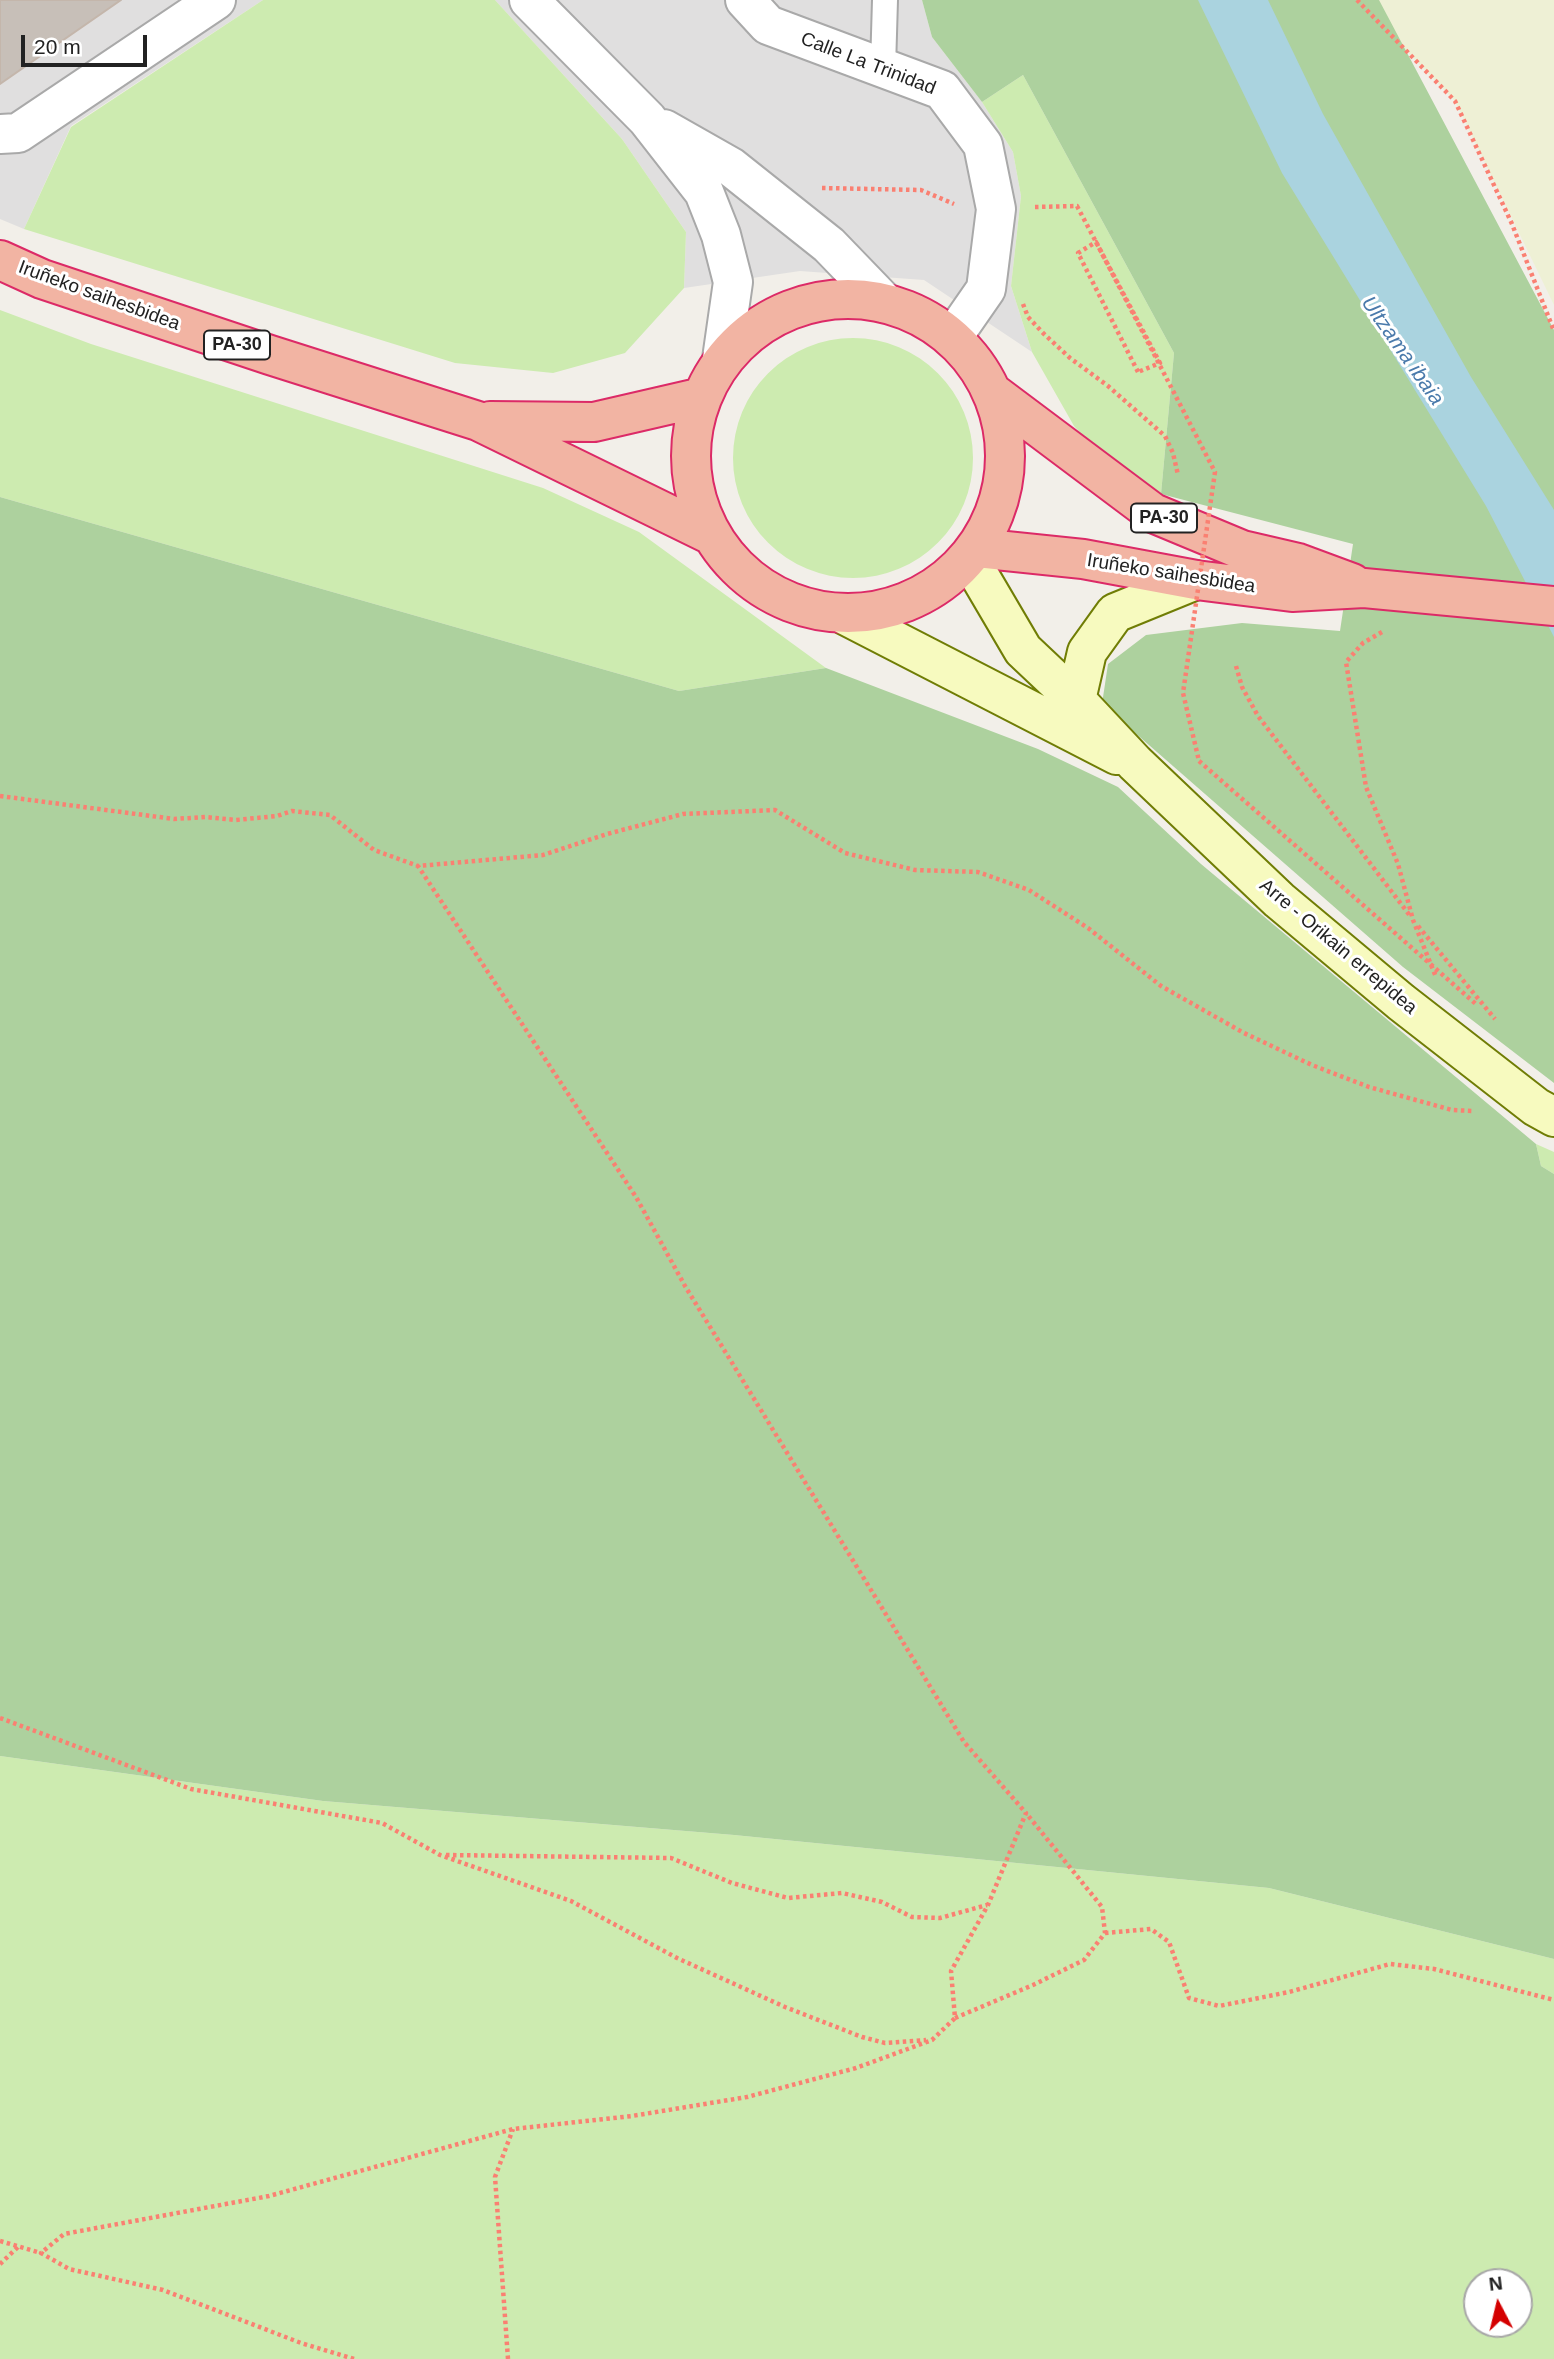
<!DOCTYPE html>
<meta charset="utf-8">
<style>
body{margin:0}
#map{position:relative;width:1554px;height:2359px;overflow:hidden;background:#f2efe9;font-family:Helvetica,sans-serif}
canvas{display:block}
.north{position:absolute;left:1463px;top:2268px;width:70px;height:70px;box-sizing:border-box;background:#fff;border:2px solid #a7a7a7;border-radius:50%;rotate:353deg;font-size:19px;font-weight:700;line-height:28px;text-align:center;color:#222}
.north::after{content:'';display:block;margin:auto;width:24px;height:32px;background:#d40000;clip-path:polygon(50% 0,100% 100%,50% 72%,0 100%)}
.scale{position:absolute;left:21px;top:35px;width:126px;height:32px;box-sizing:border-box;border:4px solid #222;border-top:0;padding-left:9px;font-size:21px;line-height:24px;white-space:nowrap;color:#222;-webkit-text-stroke:5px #fff;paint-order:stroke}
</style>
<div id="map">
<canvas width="1554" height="2359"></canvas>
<div class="north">N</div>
<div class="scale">20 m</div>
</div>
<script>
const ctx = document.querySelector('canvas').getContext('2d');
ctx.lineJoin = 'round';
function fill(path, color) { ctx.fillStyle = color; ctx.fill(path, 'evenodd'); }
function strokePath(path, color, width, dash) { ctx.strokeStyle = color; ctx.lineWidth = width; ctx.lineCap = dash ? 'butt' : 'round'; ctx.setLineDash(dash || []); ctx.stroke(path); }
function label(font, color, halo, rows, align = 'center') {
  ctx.font = font + ' Helvetica,sans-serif'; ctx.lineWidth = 6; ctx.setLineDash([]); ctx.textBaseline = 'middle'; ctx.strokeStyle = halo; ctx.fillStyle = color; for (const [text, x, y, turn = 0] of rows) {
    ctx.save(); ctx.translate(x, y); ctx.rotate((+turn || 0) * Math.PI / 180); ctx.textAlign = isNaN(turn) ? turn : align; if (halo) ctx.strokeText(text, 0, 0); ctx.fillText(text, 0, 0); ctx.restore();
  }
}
const residential = new Path2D(`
 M0,0H263L71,126L24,229L0,219Z
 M495,0H922L932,37L982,102L1013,152L1021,196L1011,286L1032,352L924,280L800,271L684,288L686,232L622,139Z`);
const farmland = new Path2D(`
 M1357,0H1554V305L1455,101Z`);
const grass = new Path2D(`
 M263,0H495L622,139L686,232L684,288L625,353L553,373L455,363L24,229L71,127Z
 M1023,75L1174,353L1161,494L1111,465L1074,426L1032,352L1011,286L1021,196L1013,152L982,102Z
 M0,310L91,344L543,488L639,532L826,668L679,691L0,497Z
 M733 458a120 120 0 1 1 240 0a120 120 0 1 1-240 0Z
 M1536,1144L1554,1152V1174L1541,1166Z
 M0,1756L323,1801L734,1835L1269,1888L1554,1959V2359H0ZM1477,2282H1519V2324H1477Z`);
const forest = new Path2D(`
 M922,0H1379L1554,330V1083L1403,967L1102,704L1108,664L1146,635L1242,623L1340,631L1353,544L1161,494L1174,353L1023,75L982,102L932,37Z
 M0,497L679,691L826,668L1038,749L1118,787L1201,864L1536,1144L1541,1166L1554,1174V1959L1269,1888L734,1835L323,1801L0,1756Z`);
const water = new Path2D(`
 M1198,0H1268L1323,114L1471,377L1554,510V637L1486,506L1282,173Z`);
const building = new Path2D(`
 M0,0H121L0,84Z`);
const path = new Path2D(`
 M1357,0L1455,101L1512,224L1554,331
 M822,188L921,190L954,204
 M1035,207L1077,206L1160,363L1138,372
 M1023,304L1028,317L1043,333L1070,358L1108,386L1165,436L1173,453L1178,475
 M1382,632L1363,643L1346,662L1366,787L1398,864L1413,920L1436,977
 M1236,666L1242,687L1258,716L1411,917
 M1199,761L1477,1005
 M0,796L174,819L205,817L236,820L277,816L292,811L330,815L374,850L418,866
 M1418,926L1495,1019
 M0,1718L191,1789L382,1823L440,1855L571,1901L677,1958L785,2007L862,2037L885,2043L926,2040
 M446,1855L671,1858L732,1883L788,1898L842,1893L882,1902L912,1917L940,1918L987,1905
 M1105,1933L1151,1929L1169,1942L1189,1998L1219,2006L1289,1992L1390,1964L1434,1969L1554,2000
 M955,2018L1033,1985L1084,1960L1105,1933L1102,1907L1026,1813
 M0,2241L41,2253
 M0,2264L19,2246
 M354,2359L301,2343L163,2290L69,2269L41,2253L64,2234L269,2196L513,2129L632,2116L747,2097L856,2068L932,2040L955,2018L951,1971L988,1905L1026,1813L964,1742L685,1286L636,1197L418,866L543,855L607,834L683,814L775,810L845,853L915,870L978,872L1029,890L1088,928L1161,986L1244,1033L1312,1065L1369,1087L1452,1110L1474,1111
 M508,2359L495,2177L513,2129`);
const service = new Path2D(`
 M883,68L885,0`);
const minor = new Path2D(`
 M745,0L768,25L942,90L983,145L996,209L986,289L952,338
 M0,134L18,133L216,0`);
const tertiary = new Path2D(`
 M529,0L647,119L704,192L721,235L733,282L722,359
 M664,129L731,167L829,245L885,303`);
const secondary = new Path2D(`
 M969,558L1023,650L1076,700L1135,763L1279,900L1401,1002L1536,1107L1554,1117
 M845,615L1117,755
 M1076,700L1087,652L1115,613L1196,580`);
const trunk = new Path2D(`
 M0,260L42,279L270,355L478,421L707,533
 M691 456a157 157 0 1 1 314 0a157 157 0 1 1-314 0Z
 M993,393L1153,513L1242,550L1298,563L1352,583
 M490,421L594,422L698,398
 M977,548L1083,559L1196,580L1292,592L1364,588L1554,606`);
const pathBridge = new Path2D(`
 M1138,372L1078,253L1096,242L1215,472L1183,693L1199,761`);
const shields = [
 [237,345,66],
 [1164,518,66]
];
const shieldNames = [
 ["PA-30",237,345],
 ["PA-30",1164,518]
];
const streetNames = [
 ["Calle La Trinidad",868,64,21],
 ["Iruñeko saihesbidea",99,296,20],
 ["Iruñeko saihesbidea",1171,574,9],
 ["Arre - Orikain errepidea",1338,947,40]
];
const waterNames = [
 ["Ultzama ibaia",1402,351,55]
];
fill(residential, '#e0dfdf');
fill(farmland, '#eef0d5');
fill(grass, '#cdebb0');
fill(forest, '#add19e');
fill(water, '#aad3df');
fill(building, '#c7bfb8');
strokePath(building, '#c4b6ab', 2);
strokePath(service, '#a9a9a9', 28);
strokePath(minor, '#a9a9a9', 42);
strokePath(tertiary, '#a9a9a9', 42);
strokePath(secondary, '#707d05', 42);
strokePath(trunk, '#dc2a67', 42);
strokePath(path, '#fa8072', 4.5, [3.5, 3.5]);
strokePath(service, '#fff', 24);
strokePath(minor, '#fff', 38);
strokePath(tertiary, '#fff', 38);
strokePath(secondary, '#f7fabf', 38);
strokePath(trunk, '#f2b4a3', 38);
strokePath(pathBridge, '#fa8072', 4.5, [3.5, 3.5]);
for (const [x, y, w] of shields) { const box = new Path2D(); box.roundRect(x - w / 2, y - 14.5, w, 29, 5); ctx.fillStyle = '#fff'; ctx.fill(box); strokePath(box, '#222', 2); }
label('bold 18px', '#222', null, shieldNames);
label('19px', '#222', '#fff', streetNames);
label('italic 21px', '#4a7aab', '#fff', waterNames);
</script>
